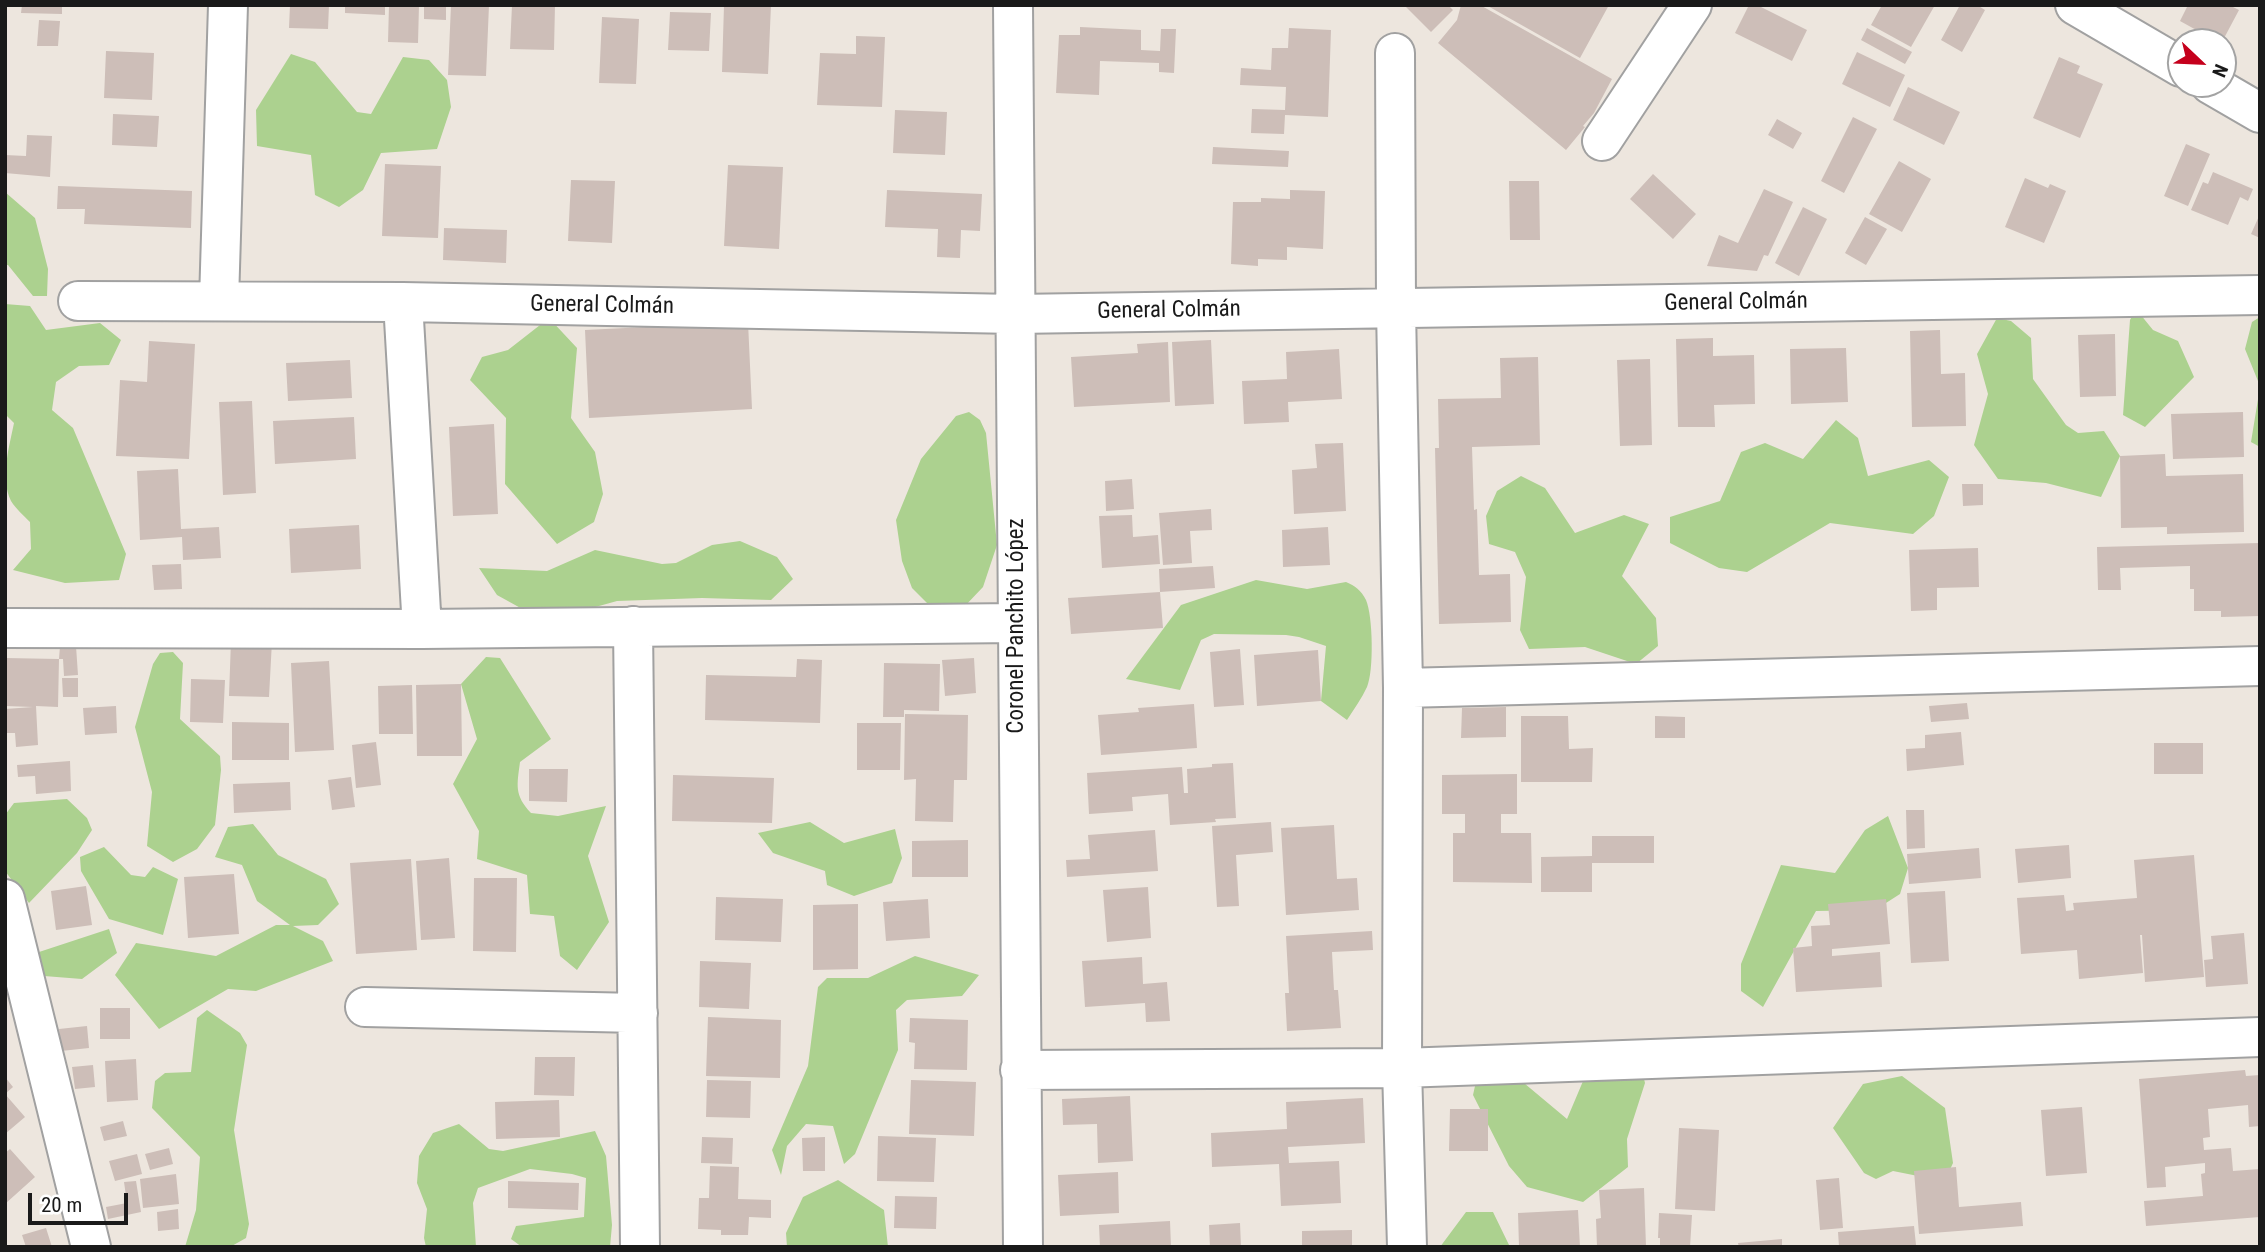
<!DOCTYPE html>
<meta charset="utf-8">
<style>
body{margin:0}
#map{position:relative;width:2265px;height:1252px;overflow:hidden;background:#ede6de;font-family:"Roboto Condensed",sans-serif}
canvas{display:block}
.frame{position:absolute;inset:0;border:7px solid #1a1a1a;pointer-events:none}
.north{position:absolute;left:2167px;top:28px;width:70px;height:70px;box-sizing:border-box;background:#fff;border:2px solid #a3a3a3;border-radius:50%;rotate:113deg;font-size:19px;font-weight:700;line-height:28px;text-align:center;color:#1a1a1a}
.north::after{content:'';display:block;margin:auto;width:24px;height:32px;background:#c5001c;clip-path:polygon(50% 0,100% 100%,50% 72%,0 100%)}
.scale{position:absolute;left:28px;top:1193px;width:100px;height:32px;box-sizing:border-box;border:4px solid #1a1a1a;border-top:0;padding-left:9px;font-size:21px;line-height:24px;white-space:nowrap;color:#1a1a1a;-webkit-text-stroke:5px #fff;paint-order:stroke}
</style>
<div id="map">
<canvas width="2265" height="1252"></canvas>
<div class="frame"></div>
<div class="north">N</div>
<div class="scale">20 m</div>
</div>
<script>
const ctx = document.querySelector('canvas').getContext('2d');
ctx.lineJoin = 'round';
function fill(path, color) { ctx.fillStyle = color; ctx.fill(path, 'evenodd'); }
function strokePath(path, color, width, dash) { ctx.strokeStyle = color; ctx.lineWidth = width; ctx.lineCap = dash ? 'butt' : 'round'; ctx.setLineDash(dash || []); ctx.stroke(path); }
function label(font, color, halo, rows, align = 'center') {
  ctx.font = font + ' "Roboto Condensed",sans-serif'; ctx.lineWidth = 6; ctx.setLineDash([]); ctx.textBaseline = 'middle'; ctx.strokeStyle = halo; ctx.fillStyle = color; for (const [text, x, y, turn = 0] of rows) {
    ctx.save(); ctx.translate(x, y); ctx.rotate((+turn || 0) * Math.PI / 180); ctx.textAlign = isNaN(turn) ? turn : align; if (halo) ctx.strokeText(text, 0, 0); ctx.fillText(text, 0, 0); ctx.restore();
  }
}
const forest = new Path2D(`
 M291,54L315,62L357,112L371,114L403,57L429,60L447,80L451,107L437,149L381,153L363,190L339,207L315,195L311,155L257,146L256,110Z
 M5,192L35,218L48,269L47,296H33L8,265H5Z
 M5,304L30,306L46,330L100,323L121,340L109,365L79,366L56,382L52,410L73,428L126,554L119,580L65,583L13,570L31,549L30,522C24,516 16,509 11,501C0,478 9,448 14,423L5,414Z
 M2136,309L2153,330L2178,341L2194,377L2145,427L2123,415L2130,320Z
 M2260,317V386L2245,349L2252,322Z
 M549,318L577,348L571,418L595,452L603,494L594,522L557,544L505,484L506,418L470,380L482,357L508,350Z
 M1997,318L2011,321L2031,338L2033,379L2066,425L2078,433L2104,431L2120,456L2101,497L2046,483L1998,479L1974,445L1988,394L1977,354Z
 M2260,387V447L2251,442Z
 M969,412L980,420L986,433L997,545L983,587L964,607H931L912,588L902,561L896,520L921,459L956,416Z
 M1836,420L1858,438L1868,476L1929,460L1949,477L1934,516L1913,534L1830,523L1747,572L1719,568L1670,543V517L1720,501L1741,452L1765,443L1803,459Z
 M1521,476L1545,488L1575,533L1624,515L1649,524L1622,576L1656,618L1658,646L1636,664L1585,647L1529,649L1520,630L1526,577L1515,552L1489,544L1486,516L1497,491Z
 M740,541L777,557L793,579L771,600L702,598L617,601L563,616H535L497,595L479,568L547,571L595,550L662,564L676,563L712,545Z
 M1256,580L1307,589L1346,582C1355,586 1361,590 1366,600C1373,616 1374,671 1367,687C1362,698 1354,709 1347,720L1321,701L1326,646L1299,637L1286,635L1214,634L1201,640L1180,690L1126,679L1181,605Z
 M173,652L183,663L180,719L220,756L221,770L215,825L197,849L173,862L147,846L152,792L135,727L153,664L160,653Z
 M486,657L500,658L551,739L520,762C517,785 514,795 531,813L558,816L606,806L588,856L609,922L577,970L560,956L554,916L530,914L527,875L477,859L479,831L453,784L477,739L461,684Z
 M67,799L87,818L92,830L77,853L29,903L5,871V815L14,803Z
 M1888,816L1908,868L1900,894L1875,910L1816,911L1763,1007L1741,991V964L1781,865L1835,873L1865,830Z
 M810,822L844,843L895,829L902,858L892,883L854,896L827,885L825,871L773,853L758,833Z
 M253,824L278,855L326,879L339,904L318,925L293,926L323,941L333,961L256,991L228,989L159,1029L115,975L136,943L216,956L276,925H290L257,901L242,865L215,857L228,827Z
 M104,847L131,875L145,877L153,867L178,879L163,935L109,919L81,871L80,857Z
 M109,929L117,953L82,979L44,976L36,953Z
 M915,956L979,975L962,996L907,1000L896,1010L898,1050L855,1154L844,1164L833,1126L806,1124L787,1146L781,1175L772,1150L808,1066L818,987L827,978H868Z
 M207,1010L240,1033L247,1045L234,1130L249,1224L246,1238L230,1247H185L196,1210L200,1157L152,1108L155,1081L165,1073L191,1072L197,1018Z
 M1638,1055L1645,1083L1627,1139L1628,1167L1583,1202L1527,1187L1509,1166L1473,1095L1479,1068H1506L1567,1119L1589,1067Z
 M1902,1076L1945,1108L1953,1163L1947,1176L1933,1179L1893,1171L1876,1179L1864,1173L1833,1128L1863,1084Z
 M459,1124L489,1149L503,1151L595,1131L606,1156L612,1225L610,1247H522L511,1239L516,1226L584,1217L586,1178L572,1174L530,1169L478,1188L473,1203L476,1247H426L424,1238L427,1209L417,1183L419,1156L433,1133Z
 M838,1180L884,1210L888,1247H787L786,1233L803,1197Z
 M1466,1212H1493L1510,1247H1440Z`);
const building = new Path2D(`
 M22,5H62V14L21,13Z
 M290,5H329L328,29L289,28Z
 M345,5H385V15L345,13Z
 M389,5H419L418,43L388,42Z
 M424,5H446V20L424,19Z
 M451,5H489L486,76L448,75Z
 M512,5H555L554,50L510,49Z
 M724,5H771L768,74L722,72Z
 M1408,5H1448L1453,10L1431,32L1406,7Z
 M1461,5H1480L1612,79L1594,113L1583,126L1585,127L1566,150L1438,43L1457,20Z
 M1486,5H1609L1580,58Z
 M1749,5H1757L1807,30L1792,61L1735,33Z
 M1882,5H1935L1911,47L1871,25Z
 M1960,5H1977L1985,10L1962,52L1941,40Z
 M2188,5H2229L2239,10L2222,42H2218L2180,21Z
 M670,12L711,13L709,51L668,50Z
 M602,17L639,19L636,84L599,83Z
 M39,20L60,21L58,46H37Z
 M1080,27L1141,30V50L1160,51L1161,29H1176L1174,73L1159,72V63L1100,61L1099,95L1056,93L1059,35H1080Z
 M1289,28L1331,30L1328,117L1285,115L1284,134L1251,133L1252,109L1285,110L1286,87L1240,85L1241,68L1271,70L1272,48H1288Z
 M1867,28L1912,52L1905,64L1861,40Z
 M856,36L885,37L882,107L817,105L820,53L856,54Z
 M106,51L154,53L152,100L104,98Z
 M1857,52L1905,75L1890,107L1842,84Z
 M2059,57L2080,66L2077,73L2103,84L2080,138L2033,118Z
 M1908,87L1960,112L1944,145L1893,120Z
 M895,110L947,112L945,155L893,153Z
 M113,114L159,116L157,147L112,145Z
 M1853,117L1877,129L1844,193L1821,181Z
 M1777,119L1802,133L1793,149L1768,135Z
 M27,135L52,136L50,177L5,173V155L26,156Z
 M2186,144L2210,154L2188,206L2164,196Z
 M1213,147L1289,151L1288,167L1212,164Z
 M1899,161L1931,179L1902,232L1869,214Z
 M385,164L441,166L438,238L382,236Z
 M728,165L783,167L779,249L724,246Z
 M2213,172L2253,189L2248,201L2240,197L2228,225L2191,210L2203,182L2208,184Z
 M1653,174L1696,214L1673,239L1630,199Z
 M2025,178L2048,188L2050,184L2066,191L2044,243L2005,227Z
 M571,180L615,181L612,243L568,241Z
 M1509,181H1539L1540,240H1510Z
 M58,186L192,191L191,228L84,224L85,209H57Z
 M1764,189L1793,202L1768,256L1764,255L1757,271L1707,266L1719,235L1738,243Z
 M887,190L982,194L980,231L961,230L960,258L937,257L938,229L885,227Z
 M1290,190L1325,191L1323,249L1287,247V260L1258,259V266L1231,264L1233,202H1261V198L1290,199Z
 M1803,207L1827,219L1799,276L1775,263Z
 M2260,214V238L2251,234Z
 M1865,217L1887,229L1866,265L1845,253Z
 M444,228L507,230L506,263L443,260Z
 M748,322L752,409L589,418L585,330Z
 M1940,330L1941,374L1965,373L1966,426L1912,427L1910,331Z
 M2115,334L2116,396L2080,397L2078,335Z
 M1713,338V356L1754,355L1755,404L1714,405L1715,427H1678L1676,339Z
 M1211,340L1214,404L1175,406L1172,342Z
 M149,341L195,344L189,459L116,456L120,380L147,382Z
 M1168,342L1170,402L1074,407L1071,357L1138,353L1137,344Z
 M1846,348L1848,402L1791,404L1790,349Z
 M1339,349L1342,399L1288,402L1289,422L1244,424L1242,381L1287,379L1286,352Z
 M1538,357L1540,445L1472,447L1474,510L1477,509L1479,575L1510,574L1511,622L1439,624L1435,448H1439L1438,399L1501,398L1500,358Z
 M1650,359L1652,445L1620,446L1617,360Z
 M350,360L352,398L288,401L286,363Z
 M252,401L256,493L223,495L219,402Z
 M2243,412L2244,457L2173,459L2171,414Z
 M354,417L356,459L275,464L273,421Z
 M494,424L498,514L453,516L449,427Z
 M1343,443L1346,511L1294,514L1292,470L1317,468L1315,444Z
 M2165,454L2166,476L2243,474L2244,532L2167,534V527L2121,528L2120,456Z
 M178,469L181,529L219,527L221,558L183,560L182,537L140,540L137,471Z
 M1132,479L1134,509L1106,511L1105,481Z
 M1962,484H1983V505L1963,506Z
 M1211,509L1212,530L1190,531L1192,563L1163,565L1159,513Z
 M1132,515L1133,537L1158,535L1160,564L1102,568L1099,516Z
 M359,525L361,569L291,573L289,529Z
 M1328,527L1330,565L1283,567L1282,530Z
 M2260,543V616L2221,617V611H2194V589H2190V566L2120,568L2121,590H2098L2097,547Z
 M1978,548L1979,587L1937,588V610L1911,611L1909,550Z
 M181,564L182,589L154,590L152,565Z
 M1213,566L1215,588L1160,592L1159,569Z
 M1160,592L1163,628L1071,634L1068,598Z
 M231,640L272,641L269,697L229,696Z
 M60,646H76L78,675L64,676L63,659H59Z
 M1240,649L1244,705L1214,707L1210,652Z
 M1318,650L1321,701L1257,706L1254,655Z
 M5,658L59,659L58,707L36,706L38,745L16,747L15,733H5V709L33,707L5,706Z
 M974,658L976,693L945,696L942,660Z
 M797,659L822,660L820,723L705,720L706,675L796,677Z
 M329,661L334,750L295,752L291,663Z
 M884,663L940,664L939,711L904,710V717H883Z
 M62,678H78V697H63Z
 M191,679L225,680L223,723L190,722Z
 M461,684L462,756H417L416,685Z
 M412,685L413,734H379L378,686Z
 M1967,703L1969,719L1931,722L1929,706Z
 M1194,704L1197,748L1101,755L1098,715L1139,712L1138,708Z
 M116,706L117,733L85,735L83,708Z
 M1506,707V737L1461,738L1462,708Z
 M905,714L968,715L967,780H954L953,822L915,821L916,779L904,780Z
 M1521,716H1568L1569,749L1593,748L1592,782H1521Z
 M1655,716L1685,717V738H1655Z
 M232,722L289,723V760H232Z
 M857,723H901L900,770H857Z
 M1961,732L1964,765L1907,771L1906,749L1925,748V735Z
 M376,742L381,785L356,788L352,745Z
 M2154,743H2203V774H2154Z
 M70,761L71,791L36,794L35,776L18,777L17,765Z
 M1233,763L1236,818L1215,819L1216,822L1170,825L1168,794L1132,797L1133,811L1089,814L1087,773L1182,767L1184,793H1188L1187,769L1212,767V764Z
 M529,769H568L567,802L529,801Z
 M1517,774V814H1501V833H1531L1532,883L1453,882V833H1465V814H1442V775Z
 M673,775L774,778L772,823L672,821Z
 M351,777L355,807L332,810L328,780Z
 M290,782L291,810L234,813L233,784Z
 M1906,810H1924L1925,848L1907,849Z
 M1271,822L1273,852L1236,855L1239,906L1217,907L1212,826Z
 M1334,825L1337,879L1357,878L1359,910L1286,915L1281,828Z
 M1155,830L1158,871L1067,877L1066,860L1090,859L1088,835Z
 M1592,836H1654V863H1592V892H1541V857L1592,856Z
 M968,840V877H912V841Z
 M2069,845L2071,878L2018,883L2015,849Z
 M1979,848L1981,878L1909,884L1907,854Z
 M2194,855L2204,977L2145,982L2142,935H2140L2143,973L2079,979L2077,950L2021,954L2017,898L2064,895L2066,911L2074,910L2073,903L2137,898L2134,860Z
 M449,858L455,938L421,940L416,861Z
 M411,859L417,950L356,954L350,863Z
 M234,874L239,934L188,938L184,877Z
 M474,878H517L516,952L473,951Z
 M86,886L92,925L56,930L51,891Z
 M1148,887L1151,938L1107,942L1103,890Z
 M1945,891L1949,961L1911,963L1907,893Z
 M716,897L783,899L781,942L715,940Z
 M928,899L930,938L886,941L883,902Z
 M1886,899L1890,944L1832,949V956L1880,952L1882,987L1796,992L1793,948L1812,946L1811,926L1830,925L1828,904Z
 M858,904V969L813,970V905Z
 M1372,931L1373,950L1332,952L1334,990H1338L1341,1028L1287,1031L1285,993H1289L1286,936Z
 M2244,933L2248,984L2206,987L2204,960L2213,959L2211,936Z
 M1142,957L1143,984L1167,982L1170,1021L1146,1022L1145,1003L1085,1007L1082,961Z
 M700,961L751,963L749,1009L699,1007Z
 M100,1008H130V1039H100Z
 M708,1017L781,1020L780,1078L706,1076Z
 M910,1018L968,1020L967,1070L914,1069L915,1043L909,1042Z
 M87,1026L89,1048L61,1051L59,1029Z
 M535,1057H575L574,1096L534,1095Z
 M136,1059L138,1100L107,1102L105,1061Z
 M93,1065L95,1087L75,1089L72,1067Z
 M2245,1070L2246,1076L2260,1075V1126L2249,1127L2248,1105L2208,1109L2210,1137L2203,1138L2204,1150L2231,1148L2233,1171L2260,1169V1217L2146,1226L2144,1201L2203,1196L2201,1174L2205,1173V1163L2165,1167L2166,1187L2147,1188L2139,1079Z
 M5,1077L13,1087L5,1094Z
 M707,1080L751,1081L750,1118L706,1117Z
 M911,1080L976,1082L974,1136L909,1134Z
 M5,1094L25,1117L5,1134Z
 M1130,1096L1133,1161L1098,1163L1097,1124L1063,1125L1062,1099Z
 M1363,1098L1365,1143L1288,1147L1289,1163L1339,1161L1341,1203L1281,1206L1279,1164L1212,1167L1211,1133L1287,1129L1286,1102Z
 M559,1100L560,1137L496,1139L495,1102Z
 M2082,1107L2087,1173L2046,1176L2041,1110Z
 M1450,1109H1488V1151H1449Z
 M123,1121L127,1136L104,1141L100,1127Z
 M1679,1128L1719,1130L1715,1211L1675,1209Z
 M878,1136L936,1138L934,1182L877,1181Z
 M702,1137L733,1138L732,1164L701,1163Z
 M825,1137V1171H803L802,1138Z
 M169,1148L173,1164L150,1170L145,1154Z
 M10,1149L35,1177L5,1204V1153Z
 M137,1154L142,1174L115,1181L109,1161Z
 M710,1166L739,1167L738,1199L771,1200V1218L749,1217L748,1235H721V1230L698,1229L699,1198H709Z
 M1956,1167L1959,1207L2021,1202L2023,1226L1919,1234L1914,1171Z
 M1118,1172L1119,1213L1060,1216L1058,1175Z
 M176,1174L179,1204L143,1208L140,1179Z
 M1839,1178L1843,1228L1820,1230L1816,1180Z
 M136,1181L141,1212L108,1219L106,1207L127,1203L124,1182Z
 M508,1181L579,1183L578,1210L508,1208Z
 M1644,1188L1646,1247H1597L1596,1219L1601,1218L1599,1190Z
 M895,1196L937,1197L936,1229L894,1228Z
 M178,1209L179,1229L158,1231L157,1212Z
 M1578,1210L1580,1247H1519L1518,1213Z
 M1659,1213L1692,1215L1690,1247H1660V1238H1658Z
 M1170,1221L1171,1247H1100L1099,1225Z
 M1240,1223L1241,1247H1210L1209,1225Z
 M1914,1226L1916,1245L1839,1247L1838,1232Z
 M46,1228L52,1247H26L22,1235Z
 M1352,1230V1247H1302V1231Z
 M1782,1239V1247H1739L1738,1243Z`);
const minor = new Path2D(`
 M1013,5L1023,1247
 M2075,5L2181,67
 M1395,53L1396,308L1403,688L1402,1068L1407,1247
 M2210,84L2260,113
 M1602,141L1692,5
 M78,301L403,302L1015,314L2260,295
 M219,301L228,5
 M403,302L422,629
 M633,626L640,1247
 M5,628L422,629L1017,623
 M1403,688L2260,666
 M5,899L91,1247
 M365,1007L638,1013
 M1020,1070L1402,1068L2260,1037`);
const streetNames = [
 ["General Colmán",1736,303,-1],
 ["General Colmán",602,306,1],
 ["General Colmán",1169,311,-1],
 ["Coronel Panchito López",1017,626,-90]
];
fill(forest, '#acd18f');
fill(building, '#cdbeb8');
strokePath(minor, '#a1a1a1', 42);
strokePath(minor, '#fff', 38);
label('23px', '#1a1a1a', '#fff', streetNames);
</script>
